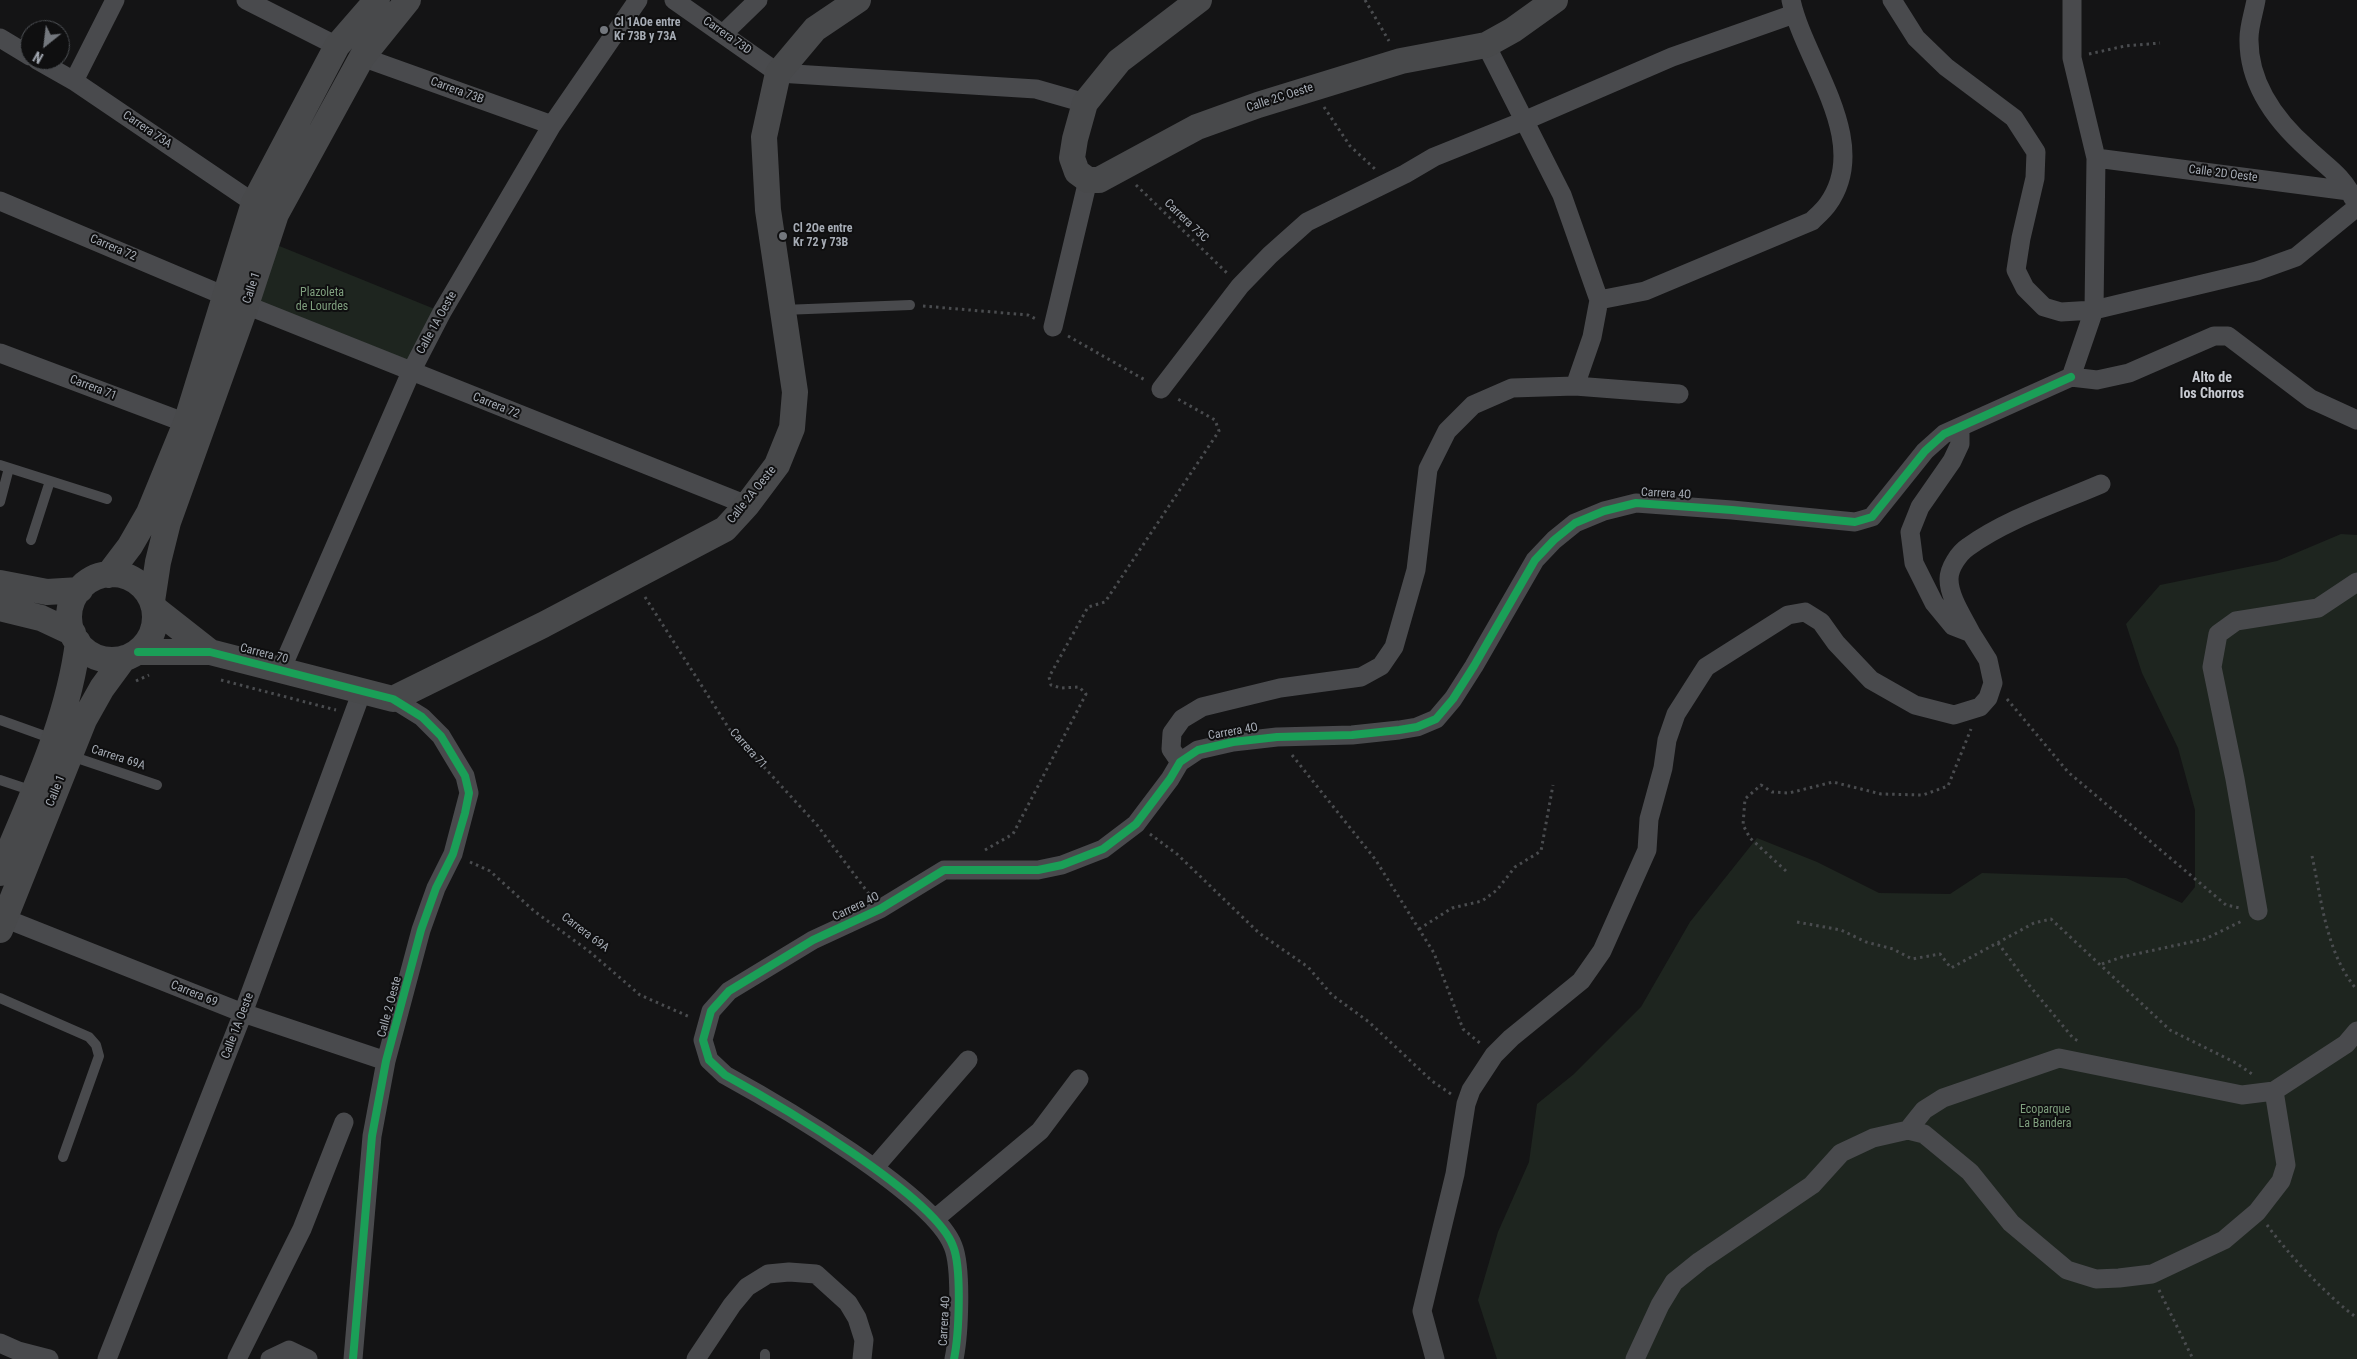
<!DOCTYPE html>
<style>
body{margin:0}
#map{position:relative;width:2357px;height:1359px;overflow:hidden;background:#141415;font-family:"Roboto Condensed",sans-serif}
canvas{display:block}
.north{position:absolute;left:20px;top:20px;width:50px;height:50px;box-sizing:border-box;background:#0f0f10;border:1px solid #4b4e52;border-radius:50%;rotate:209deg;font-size:14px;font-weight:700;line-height:20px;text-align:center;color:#a6acb5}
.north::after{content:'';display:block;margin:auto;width:18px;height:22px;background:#73777d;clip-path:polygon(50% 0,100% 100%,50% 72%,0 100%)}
</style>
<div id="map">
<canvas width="2357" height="1359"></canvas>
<div class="north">N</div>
</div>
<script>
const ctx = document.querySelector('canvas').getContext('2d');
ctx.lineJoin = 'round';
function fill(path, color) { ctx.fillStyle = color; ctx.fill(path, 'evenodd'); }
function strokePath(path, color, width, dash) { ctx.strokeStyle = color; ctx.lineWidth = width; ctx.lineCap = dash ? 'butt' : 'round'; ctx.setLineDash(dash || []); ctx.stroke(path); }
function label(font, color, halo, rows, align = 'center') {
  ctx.font = font + ' "Roboto Condensed",sans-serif'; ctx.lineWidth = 4; ctx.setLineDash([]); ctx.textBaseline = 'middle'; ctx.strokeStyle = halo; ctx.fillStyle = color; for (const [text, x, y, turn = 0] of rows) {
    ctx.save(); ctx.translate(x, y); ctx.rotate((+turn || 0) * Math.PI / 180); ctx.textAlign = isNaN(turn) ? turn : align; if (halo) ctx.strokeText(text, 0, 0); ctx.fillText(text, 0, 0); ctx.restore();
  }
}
const green = new Path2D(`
 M267,241L442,312L411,372L246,305Z
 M2341,534L2357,535V1359H1497L1478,1300L1498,1232L1529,1162L1537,1104L1574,1074L1641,1007L1690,922L1757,838L1817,862L1879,893L1950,894L1982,873L2126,878L2182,903L2195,887V810L2178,748L2142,673L2126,624L2160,585L2277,561Z`);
const path = new Path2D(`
 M1365,0L1389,41
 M2089,54L2125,46L2160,43
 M1324,107L1350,146L1375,169
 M1136,185L1227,273
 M923,306L1028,315L1036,319
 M1068,336L1145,380
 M645,597L730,730L817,825L869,894
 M221,680L336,710
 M136,681L149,675
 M2007,699L2068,772L2226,905L2240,908
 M1292,755L1375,859L1434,953L1463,1029L1481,1044
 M1150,834L1177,854L1259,933L1308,967L1332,995L1369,1022L1432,1081L1451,1094
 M985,850L1013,834L1086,694L1079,687L1061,688L1051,685L1049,677L1088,607L1105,602L1219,431L1215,420L1176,398
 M2312,856C2322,902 2326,953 2357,990
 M470,862L490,871L534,911L590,952L640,995L690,1017
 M1786,871L1750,838L1743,825L1745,799L1761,785L1772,792L1789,793L1833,782L1881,794L1923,795L1948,786L1971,729
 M1797,922L1841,930L1866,942L1893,949L1912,959L1940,954L1951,968L2034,923L2051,919L2170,1030L2236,1063L2252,1074
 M1419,929L1452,908L1482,901L1497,890L1515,867L1541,851L1553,785
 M1998,943L2029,985L2073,1038L2080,1042
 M2102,964L2122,957L2205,939L2242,921
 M2267,1225C2289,1255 2327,1296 2357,1318
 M2159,1290L2193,1359`);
const lane = new Path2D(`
 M783,310L910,305
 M0,465L107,499
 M0,502L9,468
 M31,540L50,481
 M0,720L53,739
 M71,756L157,785
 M0,780L33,791
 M0,998L89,1037L96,1045L99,1056L63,1157
 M765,1359V1354`);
const street = new Path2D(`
 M246,0L337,46
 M674,0L778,73L1036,89L1085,103
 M1892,0L1916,38L1946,67L2014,118L2036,152L2035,178L2021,238L2016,270L2025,288L2044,307L2061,312L2094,310L2257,271L2296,257L2357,207
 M2256,0C2254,12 2249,26 2249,38C2248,84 2276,121 2309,150C2326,166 2343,176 2353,198
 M724,33L758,0
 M0,38L30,56
 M362,57L552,125
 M37,60L74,81L254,203
 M74,81L115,0
 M2096,158L2349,191
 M0,201L225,296
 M1599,300L1645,291L1812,221C1817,216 1824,210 1828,204C1873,141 1804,62 1791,0
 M246,305L747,505
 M1053,327L1088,180
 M0,353L186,423
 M2071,377L2094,310L2096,158L2072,58V0
 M2071,377L2097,380L2129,373L2214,336H2228L2311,399L2357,420
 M1575,386L1679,394
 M1161,389L1240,286L1270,255L1307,222L1405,174L1434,157L1526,120L1672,57L1794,14
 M1971,633C1963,617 1949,597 1949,579C1949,568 1959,553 1968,547C2007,519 2057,503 2101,484
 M281,670L411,372L442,312L552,125L638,0
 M1180,762L1171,749L1172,733L1182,719L1202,707L1280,688L1361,677L1381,666L1394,647L1416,570L1428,469L1447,431L1473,405L1512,388L1575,386L1592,337L1599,300L1562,195L1486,45
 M2258,911L2235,779L2212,667L2218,634L2236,621L2318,608L2357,582
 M4,918L243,1013L386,1061
 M1908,1130L1924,1134L1970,1172L2011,1223L2067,1270L2096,1279L2119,1278L2152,1274L2224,1240L2257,1212L2281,1181L2286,1165L2274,1091
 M874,1168L968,1060
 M936,1218L1040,1131L1079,1079
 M0,1343L18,1351L49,1359
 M107,1359L243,1013L362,691
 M237,1359L302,1229L344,1122
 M270,1359L289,1350L308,1359
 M353,1359L372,1136L386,1061L421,930L436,888L453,854L469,793L465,776L441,736L422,717L393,699
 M696,1359L732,1305L747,1287L768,1274L789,1272L816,1274L848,1303L857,1318L864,1340L862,1359
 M954,1359C959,1335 962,1268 953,1246C934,1195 776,1103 725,1075L709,1060L703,1040L711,1011L729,991L813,940L880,909L944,870H1038L1062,865L1103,849L1136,824L1170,779L1180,762L1198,750L1233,742L1277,737L1352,735L1399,730L1417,727L1436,719L1453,699L1474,666L1535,560L1554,540L1575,523L1604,511L1636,503L1732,510L1855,522L1872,517L1925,451L1944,434L2071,377
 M1435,1359L1422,1311L1455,1174L1466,1104L1471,1090L1494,1055L1511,1038L1581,981L1602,951L1647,850L1649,819L1663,768L1667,740L1676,714L1706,667L1788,615L1805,612L1821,622L1836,643L1871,680L1915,705L1954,715L1980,707L1988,698L1993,683L1988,660L1971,633L1953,626L1934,603L1914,563L1910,532L1920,507L1952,461L1960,444V427
 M1635,1359L1660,1305L1674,1282L1700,1261L1812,1185L1841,1153L1873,1138L1908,1130L1924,1110L1943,1098L2059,1058L2242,1095L2274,1091L2346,1044L2357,1031`);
const secondary = new Path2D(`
 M1199,0L1119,61L1085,103L1075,139L1072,158L1077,172L1088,180H1099L1197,127L1258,105L1401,61L1486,45L1513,30L1555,0
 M69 617a43 43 0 1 1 86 0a43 43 0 1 1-86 0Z
 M108,575L130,546L149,513L186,423L254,203L337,46L377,0
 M0,583L47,592L80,590
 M152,601L158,562L168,522L246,305L276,214L362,57L408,0
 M0,608L41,618L73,633
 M154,608L210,652
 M138,652H210L393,699L543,625L725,529L747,505L777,465L792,428L795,392L768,210L764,137L778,73L815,29L858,0
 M0,873C30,799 68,723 78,642
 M0,930L84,720L102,688L124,658`);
const cycleway = new Path2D(`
 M138,652H210L393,699L422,717L441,736L465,776L469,793L465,813L453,854L436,888L421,930L386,1061L372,1136L353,1359
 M954,1359C959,1335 962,1268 953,1246C934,1195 776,1103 725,1075L709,1060L703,1040L711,1011L729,991L813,940L880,909L944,870H1038L1062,865L1103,849L1136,824L1170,779L1180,762L1198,750L1233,742L1277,737L1352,735L1399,730L1417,727L1436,719L1453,699L1474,666L1535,560L1554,540L1575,523L1604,511L1636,503L1732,510L1855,522L1872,517L1925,451L1944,434L2071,377`);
const markers = [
 [604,30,5,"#73777d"],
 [783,236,5,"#73777d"]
];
const poiNames = [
 ["Cl 1AOe entre",614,23],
 ["Kr 73B y 73A",614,37],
 ["Cl 2Oe entre",793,229],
 ["Kr 72 y 73B",793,243]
];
const streetNames = [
 ["Carrera 73D",727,36,35],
 ["Carrera 73B",457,91,20],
 ["Calle 2C Oeste",1280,98,-18],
 ["Carrera 73A",147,130,34],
 ["Calle 2D Oeste",2223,174,7],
 ["Carrera 73C",1186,221,44],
 ["Carrera 72",113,248,23],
 ["Calle 1",252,288,-72],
 ["Calle 1A Oeste",437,323,-61],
 ["Carrera 71",93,388,21],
 ["Carrera 72",496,406,22],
 ["Carrera 4O",1666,494,3],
 ["Calle 2A Oeste",752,495,-51],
 ["Carrera 70",264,654,14],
 ["Carrera 4O",1233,732,-10],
 ["Carrera 71",748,749,48],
 ["Carrera 69A",118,758,18],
 ["Calle 1",56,791,-68],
 ["Carrera 4O",856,907,-26],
 ["Carrera 69A",585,933,37],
 ["Carrera 69",194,994,22],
 ["Calle 2 Oeste",390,1007,-75],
 ["Calle 1A Oeste",238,1026,-69],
 ["Carrera 4O",945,1321,-87]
];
const parkNames = [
 ["Plazoleta",322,293],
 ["de Lourdes",322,307],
 ["Ecoparque",2045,1110],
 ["La Bandera",2045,1124]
];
const neighbourhoodNames = [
 ["Alto de",2212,378],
 ["los Chorros",2212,394]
];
fill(green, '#1e251f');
strokePath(path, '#4a4c4f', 3, [2.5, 4]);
strokePath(lane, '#494a4d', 10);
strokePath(street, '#494a4d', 19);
strokePath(secondary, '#48494b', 26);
strokePath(cycleway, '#1a9f57', 8);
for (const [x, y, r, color] of markers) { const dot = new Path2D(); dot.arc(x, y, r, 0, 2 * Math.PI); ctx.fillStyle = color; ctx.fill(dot); strokePath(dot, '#0f0f10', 2); }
label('bold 12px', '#a6acb5', '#0f0f10', poiNames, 'left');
label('12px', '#a6acb5', '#0f0f10', streetNames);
label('12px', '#7f9f7e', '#0f0f10', parkNames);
label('bold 14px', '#c7cad1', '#0f0f10', neighbourhoodNames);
</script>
